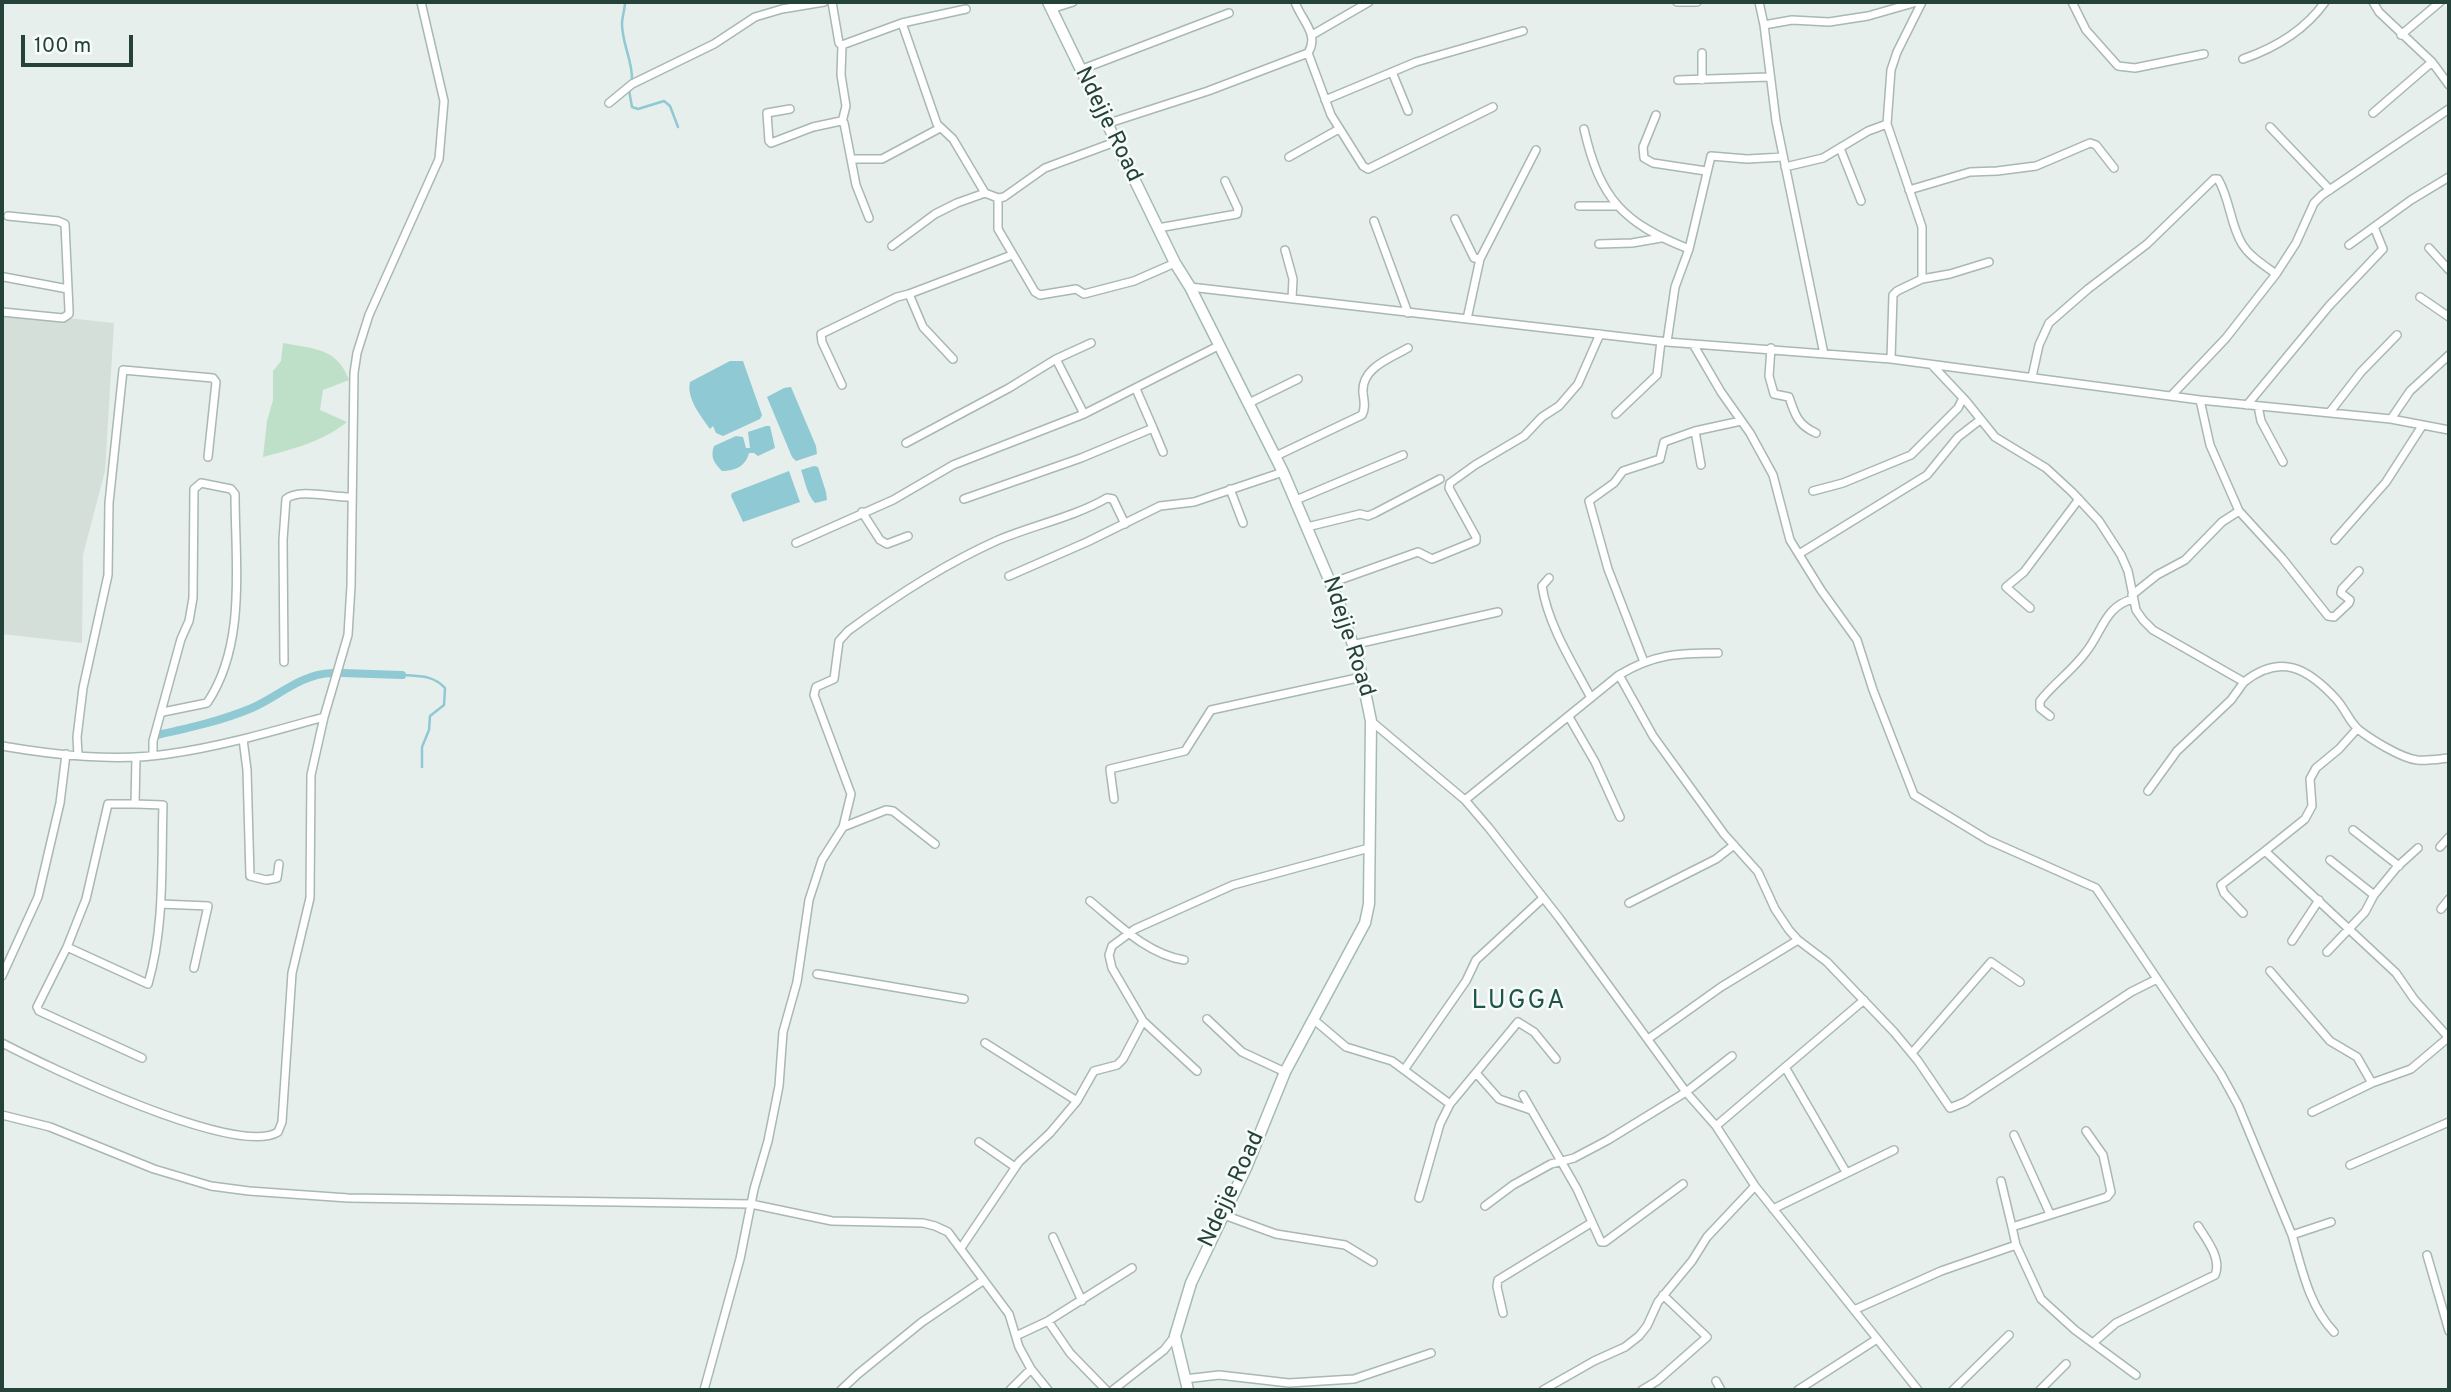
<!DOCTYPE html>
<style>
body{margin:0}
#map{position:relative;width:2451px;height:1392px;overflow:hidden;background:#e6efeb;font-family:Overpass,sans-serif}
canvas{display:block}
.frame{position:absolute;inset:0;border:4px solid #24423a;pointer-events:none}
.scale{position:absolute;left:21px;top:35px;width:112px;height:32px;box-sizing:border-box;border:4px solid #24423a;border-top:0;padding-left:9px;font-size:21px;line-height:24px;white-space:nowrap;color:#24423a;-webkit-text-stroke:5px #f7fbf9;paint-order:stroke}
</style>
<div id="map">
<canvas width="2451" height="1392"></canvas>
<div class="frame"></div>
<div class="scale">100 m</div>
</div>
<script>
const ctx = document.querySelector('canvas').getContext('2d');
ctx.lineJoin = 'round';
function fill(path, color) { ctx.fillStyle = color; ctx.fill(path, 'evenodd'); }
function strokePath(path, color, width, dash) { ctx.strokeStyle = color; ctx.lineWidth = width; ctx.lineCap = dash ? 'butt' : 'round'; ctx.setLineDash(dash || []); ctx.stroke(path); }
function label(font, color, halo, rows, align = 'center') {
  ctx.font = font + ' Overpass,sans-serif'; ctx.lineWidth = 5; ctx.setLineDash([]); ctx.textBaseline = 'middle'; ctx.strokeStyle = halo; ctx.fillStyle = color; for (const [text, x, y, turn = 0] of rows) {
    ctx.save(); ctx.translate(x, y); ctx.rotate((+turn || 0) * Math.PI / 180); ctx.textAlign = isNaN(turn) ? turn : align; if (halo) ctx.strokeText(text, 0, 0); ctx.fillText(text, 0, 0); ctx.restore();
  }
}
const built = new Path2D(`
 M2,311L114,323L105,471L83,555L82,643L2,634Z`);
const green = new Path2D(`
 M283,343C313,349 337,347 349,380L323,390L320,410L347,422C322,442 293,449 263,457L267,421L273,400V371L281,361Z`);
const water = new Path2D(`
 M730,361H743L762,415L760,419L723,436L716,433L713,426L710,429C701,416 686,398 690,382Z
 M791,387L816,446L817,454L796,461L792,457L767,397L784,388Z
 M766,426H770L775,448L758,456L754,453H749C746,466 735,471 722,471C714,463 710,457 714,446L736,436L743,437L746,448H750L748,432Z
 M814,466L818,467L826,492L827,500L815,503C807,495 805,481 801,470Z
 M789,471L800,502L743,522L731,496L732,493Z`);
const stream = new Path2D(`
 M625,2C625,9 622,17 622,24C622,44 633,61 632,81
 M629,90L632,107L638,109L664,101L670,106L678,127
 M402,675C419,676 433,675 445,688L444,705L430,716L429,730L422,747V767`);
const canal = new Path2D(`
 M342,673L402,675
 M157,735C189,728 221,721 252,708C279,696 301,674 332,673`);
const street = new Path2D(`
 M832,2L839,43L842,45L902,23L937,124L953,139L985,193L998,198L1004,197L1045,168L1115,142
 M1677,2H1697
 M1759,2L1764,25L1776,121L1824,354
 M2072,2L2086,30L2118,66L2135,68L2204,54
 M2373,2L2379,12L2432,62L2449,85
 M1051,9L1073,2
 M902,23L966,9
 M1764,25L1792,20L1829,22L1868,16L1917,2
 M1312,35L1369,2
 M2401,35L2440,2
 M842,45L841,75L846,106L842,122
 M1308,53L1331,115L1363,166L1368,169L1493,107
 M1702,53V80
 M2243,59C2275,48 2305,30 2325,2
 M1080,70L1229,13
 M1392,72L1408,111
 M1678,80L1769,77
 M1325,100L1416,62L1523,31
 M609,103L632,84L714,44L755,17L782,9L824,2
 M790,109L767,113L769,141L771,143L813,127L841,121L844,123L851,159H882L940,128
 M2373,113L2432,62
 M1656,115L1643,147L1644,158L1653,163L1706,171
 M1106,124L1208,91L1308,53C1320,34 1301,20 1295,2
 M2270,127L2330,190
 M1584,129C1600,199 1623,223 1689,249
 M1840,148L1861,201
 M1289,157L1339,129
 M851,159L856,185L869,218
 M1785,167L1823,158L1868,131L1887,124
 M1909,190L1970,172L1997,171L2036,166L2090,143L2096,145L2114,168
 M998,198V229L1035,292L1040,295L1076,289L1084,294L1134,281L1175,263
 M1579,206H1616
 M1455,219L1474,258L1480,259
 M1374,221L1408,313
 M1158,228L1237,214L1238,209L1225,181
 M1599,244L1632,243L1661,238
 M2349,245L2411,200L2449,177
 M892,246L935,214L957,203L985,193
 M2429,248L2449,270
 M1285,250L1293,279L1292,299
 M4,277L68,289
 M1922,279L1950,274L1989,262
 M1190,287L1667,342L1891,359L2200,400L2391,419L2449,430
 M2420,297L2449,317
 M2,312L63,318L69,314V310L65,224L58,221L8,216
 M1467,319L1480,259L1536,150
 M1667,342L1675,287L1689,249L1711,156L1747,159L1783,157
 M1693,344L1721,392L1750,433L1773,475L1790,540L1821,590L1857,640L1873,690L1914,795L1988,840L2096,888L2221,1074L2238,1105L2292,1235L2331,1222
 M1771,348L1769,376L1774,394L1789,397C1795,415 1798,425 1816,433
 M953,359L923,327L909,294L1012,255
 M1056,359L1091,343
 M1891,359L1893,295L1897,291L1922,279V227L1887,124L1891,70L1897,52L1922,2
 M1932,365L1966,401L1995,437L2046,468L2072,492L2099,521L2121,555L2128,571L2136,610L2143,620L2153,630L2244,682C2281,653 2308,668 2337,700C2345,709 2350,723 2359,730C2372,740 2401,758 2417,760C2427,761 2439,759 2449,758
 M2032,377L2039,345L2049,323L2088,289L2147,244L2214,179H2218C2230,199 2230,224 2242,244C2250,257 2264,265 2276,274
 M842,385L822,342L821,334L897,297L909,294
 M2171,396L2226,338L2276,274L2296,243L2314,203L2322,195L2449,109
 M2200,400L2210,445L2239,511L2282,558L2328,616L2334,617L2349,603L2350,600L2341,593L2342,589L2359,571
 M1249,403L1298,379
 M2247,405L2329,306L2383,249L2374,227
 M2258,406L2261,421L2283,462
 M2330,412L2361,372L2397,335
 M1616,414L1657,375L1661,341
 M2391,419L2410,391L2449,355
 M1153,428L1163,452
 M1695,431L1701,465
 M906,443L1009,388L1056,359L1084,414
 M1274,457L1362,415C1366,408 1364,401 1363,393C1361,368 1389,359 1408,348
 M1230,489L1243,523
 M1813,491L1843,483L1911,455L1958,408L1963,398
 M964,499L1081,458L1153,428L1136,389
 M1296,500L1403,455
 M862,512L880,540L887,544L908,536
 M1307,527L1360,514L1368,516L1375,513L1440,479
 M2335,540L2386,482L2422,426
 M796,543L893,500L953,465L1084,414L1220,345
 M1799,554L1927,475L1958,437L1980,420
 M1009,576L1087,542L1160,506L1194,502L1283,472
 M1549,578L1542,586C1548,625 1573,664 1591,698
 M1331,583L1418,552L1432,559L1476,541V537L1449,488L1450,483L1475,465L1524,436L1542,417L1559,406L1578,384L1600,334
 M2132,595L2157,575L2185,560L2222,522L2239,511
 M2030,608L2006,587L2024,572L2079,499
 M1352,645L1498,612
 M284,662L283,540L286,499C299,488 334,498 352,497
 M1644,662L1608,569L1589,501L1614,483L1623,471L1660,459L1664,442L1695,431L1741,421
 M1619,675L1653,736L1724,834L1758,872L1775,909L1789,930L1798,940L1827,962L1894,1032L1918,1061L1950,1108L1965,1102L2131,992L2157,979
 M2050,716L2040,708V701C2054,683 2073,670 2086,652C2102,632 2105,606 2133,599
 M1569,717L1595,762L1620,817
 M1371,721L1465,800L1489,828L1560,919L1686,1092L1716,1126L1755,1186L1918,1390
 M2357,729L2339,749L2316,768L2310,779L2312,806L2305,819L2265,851L2396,973L2414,999L2449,1038
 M243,739L247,770L250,876L266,880L277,878L279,864
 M2,746C55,755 114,762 168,754C220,747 274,731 324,717
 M78,755L77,737L83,688L108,575L109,503L123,370L213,378L216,382L208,457
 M153,755V741L181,639L189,621L193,598L194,489L201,483L231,489L235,494C235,562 247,644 207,703L163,712
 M2148,791L2177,751L2231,700L2244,682
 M1114,799L1110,769L1185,751L1211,710L1362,677
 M1465,800L1619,675C1654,654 1678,653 1718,653
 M135,804H108L86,899L67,947L148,984C165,926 161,865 163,805L135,804L136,757
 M843,827L886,810L893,811L935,844
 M2353,830L2399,866
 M2440,847L2449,837
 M2330,860L2374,895
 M1090,901C1118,924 1147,954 1184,960
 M1629,903L1716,859L1734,845
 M161,904L208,906L194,968
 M2441,909L2449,899
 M2243,913L2224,893L2221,885L2265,851
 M2292,941L2319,900
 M67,947L37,1007L39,1011L142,1058
 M2327,952L2365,912L2374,895L2397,867L2418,848
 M2270,971L2330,1041L2357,1057L2372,1083
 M817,974L964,999
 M2,976L38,897L60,803L66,754
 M1207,1019L1242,1052L1285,1072
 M1313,1019L1346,1047L1392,1061L1450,1104L1440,1124L1419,1198
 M1648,1039L1721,987L1798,940
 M2,1043C46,1066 236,1158 278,1132L282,1122L292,973L310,898L311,775L324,717L348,635L351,586L354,373L357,353L369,315L439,159L444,101L421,2
 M985,1043L1077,1101
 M1912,1053L1991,962L2020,982
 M1785,1067L1846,1172
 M1404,1070L1466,981L1476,960L1543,898
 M1197,1071L1143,1021L1112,968L1109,955L1112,946L1135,929L1233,885L1369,848
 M1476,1073L1499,1099L1531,1110
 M1523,1095L1577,1189L1601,1242H1605L1683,1184
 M1450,1104L1518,1022L1534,1032L1556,1059
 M2312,1112L2372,1083L2411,1069L2449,1037
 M2,1115L50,1127L154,1169L211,1186L249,1191L348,1198L751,1204L832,1221L923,1223L935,1226L948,1232L1009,1314L1019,1347L1031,1369L1048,1390
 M1716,1126L1864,1000
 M2086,1131L2103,1155L2111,1192L2107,1197L2012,1227L2016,1245L2041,1299L2075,1330L2136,1375
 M2014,1135L2050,1214
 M979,1142L1015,1167
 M2350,1165L2449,1122
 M2001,1181L2012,1227
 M1485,1206L1513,1185L1551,1164L1574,1158L1608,1140L1686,1092L1732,1056
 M1773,1209L1894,1150
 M1224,1215L1276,1234L1345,1245L1373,1262
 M2292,1235C2302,1269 2309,1306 2334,1332
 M1053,1237L1082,1301
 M961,1248L1019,1162L1050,1133L1077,1101L1094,1071L1117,1065L1123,1059L1143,1021
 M2427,1255L2449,1331
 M1854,1310L1941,1271L2016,1245
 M1503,1313L1497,1287L1498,1280L1591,1223
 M1048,1321L1070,1353L1106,1390
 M1016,1336L1048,1321L1132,1268
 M2094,1342L2116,1323L2215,1275C2222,1259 2207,1240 2198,1226
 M1185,1379L1219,1375L1289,1383L1354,1379L1431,1353
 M1716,1381L1721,1390
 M704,1390L740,1259L754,1189L768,1141L779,1086L783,1032L797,982L809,900L822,860L843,827L851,794L814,695L816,687L834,679L839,641L848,631C894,597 945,564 996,541C1033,525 1072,518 1107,498L1113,499L1125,524
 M841,1390L858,1374L922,1322L984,1280
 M1010,1390L1031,1369
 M1113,1390L1164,1350L1175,1336
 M1543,1390L1594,1361L1625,1347L1639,1336L1647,1326L1658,1302L1692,1261L1707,1237L1755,1186
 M1642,1390L1657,1381L1707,1337L1663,1295
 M1798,1390L1877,1339
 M1953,1390L2009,1335
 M2040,1390L2066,1364`);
const secondary = new Path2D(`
 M1048,2L1175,263L1190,287L1283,472L1339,603L1359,663L1371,721L1369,904L1365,923L1285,1072L1246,1168L1191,1283L1175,1336L1188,1390`);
const streetNames = [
 ["Ndejje Road",1107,125,64],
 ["Ndejje Road",1347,637,72],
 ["Ndejje Road",1233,1190,-65]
];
const quarterNames = [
 ["LUGGA",1519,1003]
];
fill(built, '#d4dfda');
fill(green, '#bfe0c8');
fill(water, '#8ec9d4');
strokePath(stream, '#8ec9d4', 2.5);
strokePath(canal, '#8ec9d4', 8);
strokePath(street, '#a8b8b2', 10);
strokePath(secondary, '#a4bbb3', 13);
strokePath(street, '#fff', 7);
strokePath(secondary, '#fff', 10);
label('23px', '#24423a', '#f7fbf9', streetNames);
ctx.letterSpacing = '2px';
label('26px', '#1f5548', '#f7fbf9', quarterNames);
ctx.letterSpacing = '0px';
</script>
